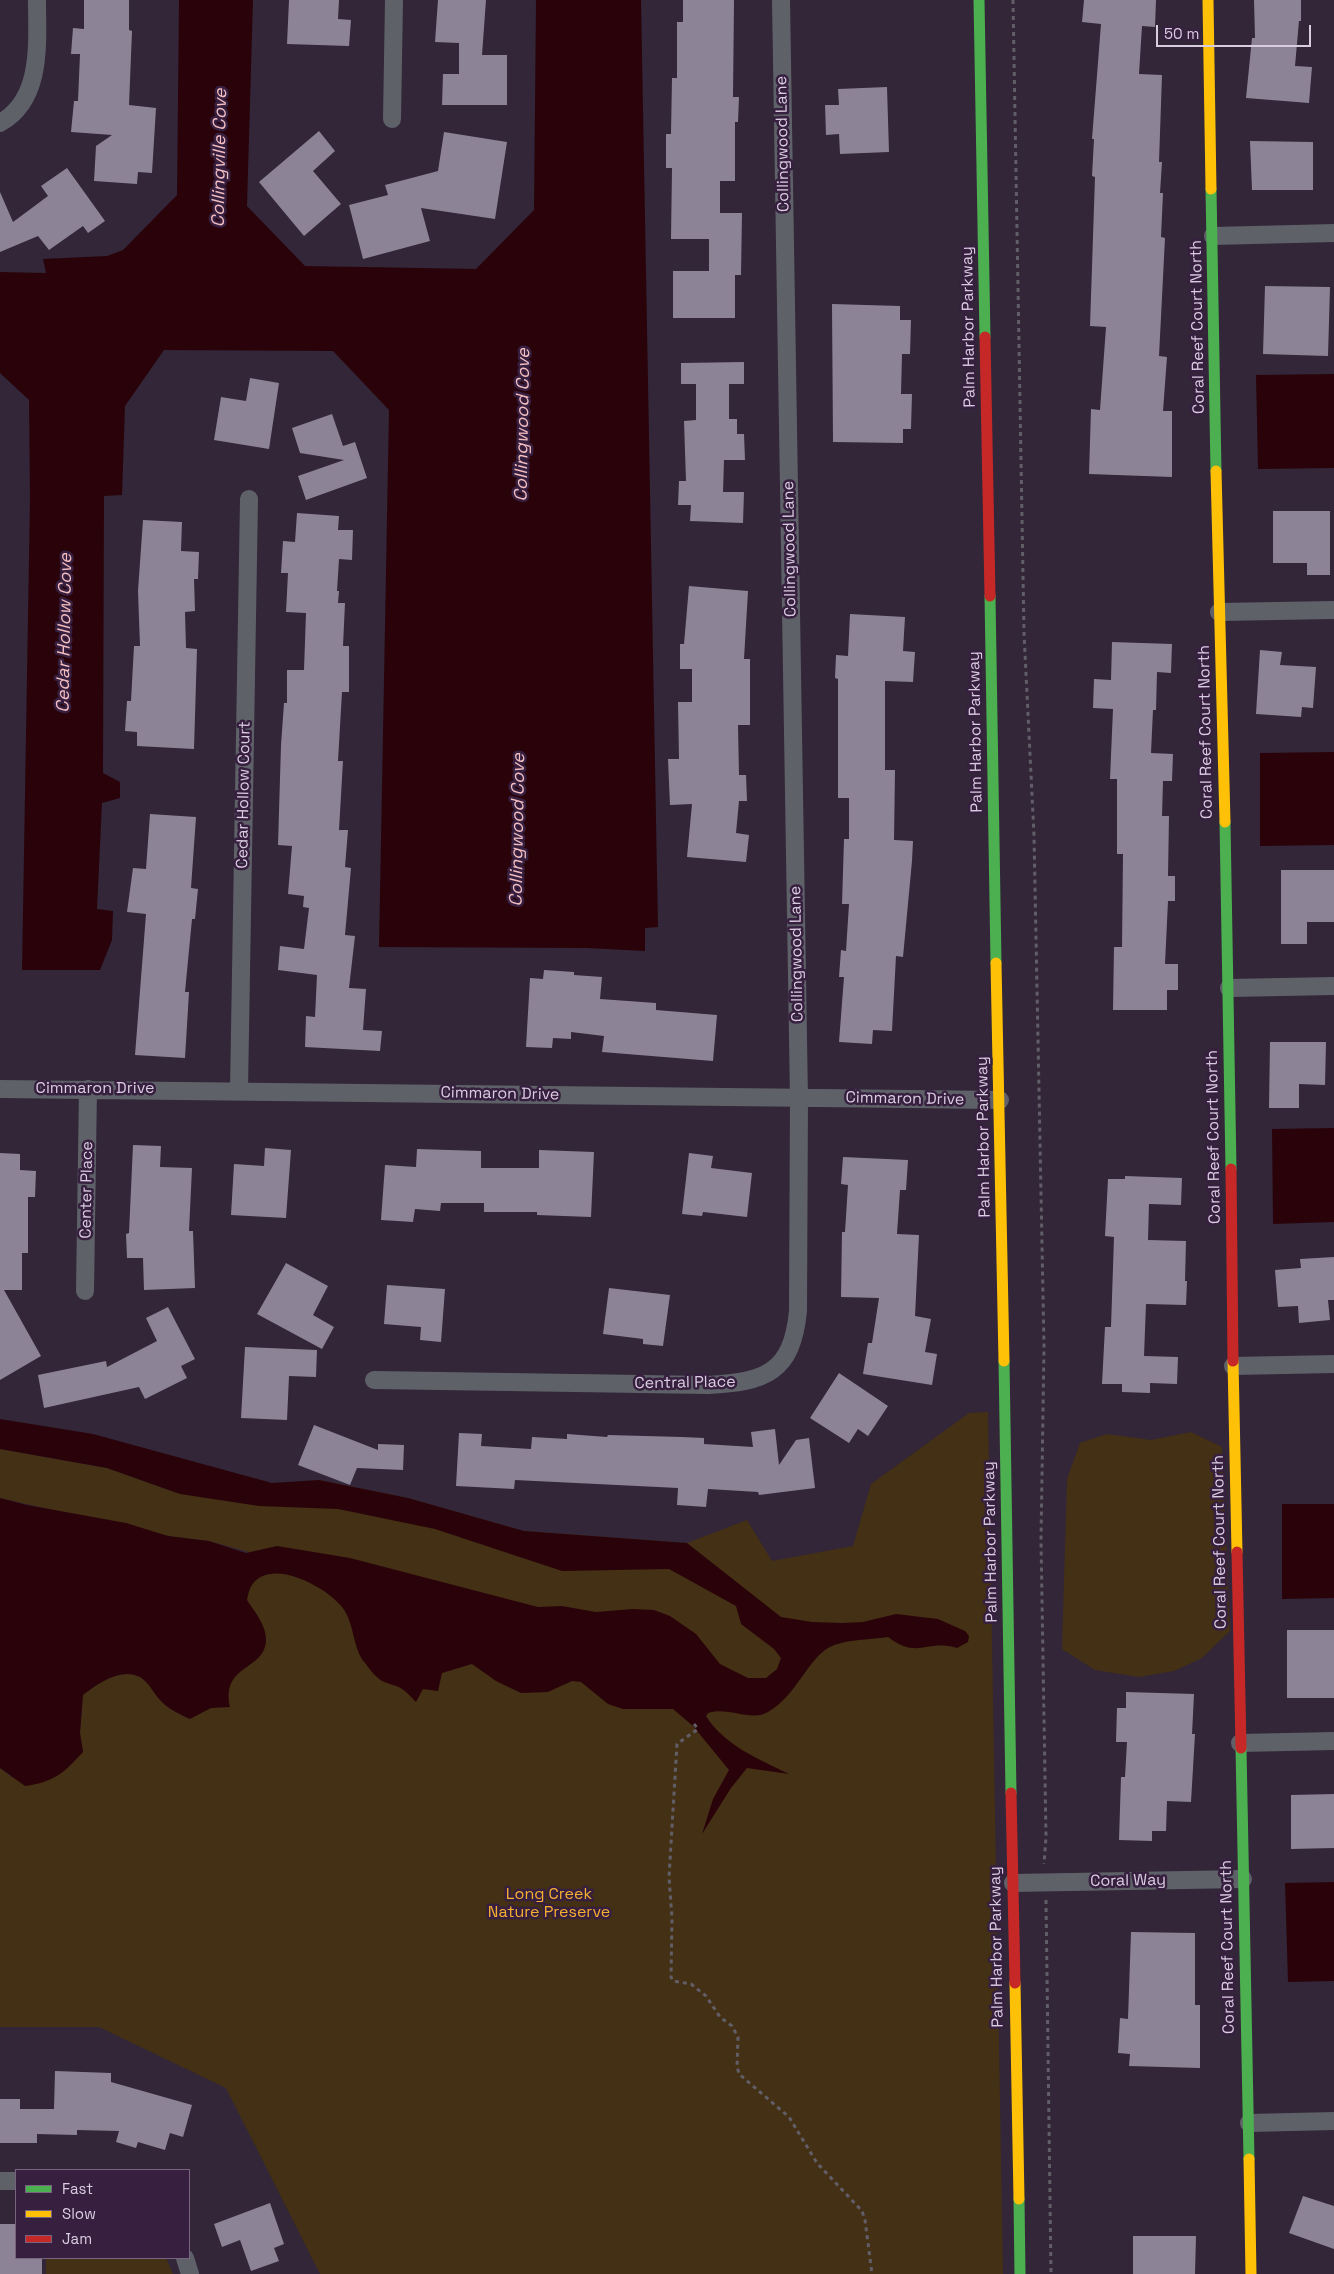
<!DOCTYPE html>
<style>
body{margin:0}
#map{position:relative;width:1334px;height:2274px;overflow:hidden;background:#322638;font-family:"Space Grotesk",sans-serif}
canvas{display:block}
.legend{position:absolute;left:15px;top:2169px;width:175px;height:90px;box-sizing:border-box;background:#361f3f;border:1px solid #78647f;margin:0;padding:6px 9px;list-style:none;font-size:15px;color:#dacce0}
.legend li{display:flex;align-items:center;gap:10px;height:25px}
.legend b{width:25px;border:1px solid #78647f}
.scale{position:absolute;left:1156px;top:25px;width:155px;height:22px;box-sizing:border-box;border:2px solid #dacce0;border-top:0;padding-left:6px;font-size:15px;line-height:18px;white-space:nowrap;color:#dacce0;-webkit-text-stroke:4px #361f3f;paint-order:stroke}
</style>
<div id="map">
<canvas width="1334" height="2274"></canvas>
<ul class="legend">
<li><b style="height:6px;background:#4caf50"></b>Fast</li>
<li><b style="height:6px;background:#ffc107"></b>Slow</li>
<li><b style="height:6px;background:#c62828"></b>Jam</li>
</ul>
<div class="scale">50 m</div>
</div>
<script>
const ctx = document.querySelector('canvas').getContext('2d');
ctx.lineJoin = 'round';
function fill(path, color) { ctx.fillStyle = color; ctx.fill(path, 'evenodd'); }
function strokePath(path, color, width, dash) { ctx.strokeStyle = color; ctx.lineWidth = width; ctx.lineCap = dash ? 'butt' : 'round'; ctx.setLineDash(dash || []); ctx.stroke(path); }
function label(font, color, halo, rows, align = 'center') {
  ctx.font = font + ' "Space Grotesk",sans-serif'; ctx.lineWidth = 5; ctx.setLineDash([]); ctx.textBaseline = 'middle'; ctx.strokeStyle = halo; ctx.fillStyle = color; for (const [text, x, y, turn = 0] of rows) {
    ctx.save(); ctx.translate(x, y); ctx.rotate((+turn || 0) * Math.PI / 180); ctx.textAlign = isNaN(turn) ? turn : align; if (halo) ctx.strokeText(text, 0, 0); ctx.fillText(text, 0, 0); ctx.restore();
  }
}
const green = new Path2D(`
 M988,1412L1003,2274H320L226,2088L99,2027H0V1768L13,1778L83,1752L80,1733L83,1695C97,1684 121,1667 140,1677C150,1682 154,1695 163,1703C170,1710 180,1714 190,1719L249,1552L209,1541L168,1536L0,1498V1449L107,1468L180,1494L319,1480L408,1498L524,1531L687,1543L747,1520L772,1561L853,1546L871,1484L969,1413Z
 M1191,1432L1222,1447L1230,1631L1202,1658L1174,1671L1139,1677L1095,1670L1062,1649L1067,1479L1080,1443L1107,1434L1151,1440Z
 M46,2258H166L173,2274H46Z`);
const water = new Path2D(`
 M179,0H253L247,206L305,266L476,269L534,210L536,0H641L658,927L645,928V951L587,948L379,947L389,410L333,351L164,350L125,406L122,495L104,496L103,773L120,782V798L102,803L97,909L113,911L112,940L100,970H22L30,498L29,400L0,373V272L46,273L43,259L107,256L123,250L177,195Z
 M1334,374V468L1258,469L1256,375Z
 M1334,752V845L1260,846V753Z
 M1334,1128V1222L1273,1224L1272,1129Z
 M0,1419L93,1434L272,1483L319,1480L408,1498L524,1531L687,1543L781,1617L812,1622L842,1623L863,1622L896,1614L938,1619L965,1631L969,1636L968,1642L957,1648C926,1639 918,1660 888,1637C870,1640 844,1639 828,1648C806,1662 796,1696 768,1712C751,1722 727,1706 708,1713L706,1716C725,1746 759,1759 789,1774L747,1768L731,1788L702,1834L713,1799L729,1770L693,1726L673,1709H623L608,1704L581,1682L572,1681L548,1692L521,1693L496,1681L472,1664L442,1673L438,1691L423,1689L416,1702C412,1698 407,1692 402,1689C395,1684 384,1684 378,1678C373,1674 369,1668 365,1663C352,1648 355,1623 342,1607C326,1587 271,1557 252,1585C249,1589 248,1595 247,1600C254,1611 267,1626 266,1641C264,1671 221,1664 230,1707L211,1708L190,1719C180,1714 170,1710 163,1703C154,1695 150,1683 140,1677C121,1667 97,1684 83,1695L80,1733L83,1752C64,1773 54,1782 25,1786L0,1768V1498L27,1505L126,1523L168,1536L209,1541L246,1553L277,1546L350,1558L538,1607L562,1606L596,1612L633,1609L654,1610L670,1616L696,1634L720,1664L748,1678H766L777,1669L781,1658L774,1649L741,1624L736,1606L669,1569L562,1571L435,1529L338,1509L259,1506L180,1494L107,1468L0,1449Z
 M1282,1504H1334V1598L1282,1599Z
 M1334,1882V1981L1288,1982L1285,1883Z`);
const building = new Path2D(`
 M84,0H129V30L132,31L129,105L156,108L152,173L138,172L137,184L94,181L96,146L112,135L71,132L74,101H78L80,54H71L73,28L84,29Z
 M289,0H339L338,19L351,20L349,46L287,44Z
 M438,0H486L482,55H507V105H442L443,74H459V43L435,42Z
 M683,0H734L733,97H739L738,122H735V181H720V213H742L741,275H735V318H673V271H709V239H671L672,168H666V134H671L672,78H677V22H683Z
 M1084,0H1156L1155,27L1142,26L1139,74L1162,75L1159,162H1162L1160,193H1163L1161,237L1165,238L1159,356L1167,357L1163,411H1172V477L1089,474L1091,409L1100,410L1106,327L1090,326L1095,177L1092,176L1094,139H1092L1101,24L1082,22Z
 M1254,0H1301V21H1299L1295,66L1312,67L1309,103L1246,98L1252,38H1255Z
 M887,87L889,152L840,154L839,134L826,135L825,105H839L838,89Z
 M319,131L335,151L313,171L341,204L304,236L259,182Z
 M444,132L507,142L495,219L421,208L430,241L363,259L349,205L388,195L385,185L438,171Z
 M1250,141L1313,142V190H1252Z
 M67,168L105,221L88,233L83,226L49,250L38,236L0,252V192L13,222L48,196L41,186Z
 M1265,286L1330,287L1328,356L1263,354Z
 M832,304L900,306V320H911L910,354H902L901,394H912L911,429H903V443L833,442Z
 M744,362V384H729V419H737V434H744L745,460H724L723,492H744L743,523L690,521L691,505H678L679,481H686L684,421L696,420V384H681V363Z
 M250,378L279,383L269,449L214,440L221,397L246,401Z
 M332,414L343,446L355,442L367,478L306,500L298,476L344,460L300,453L292,428Z
 M1273,511H1330V575H1307V563H1273Z
 M297,513L339,516L338,530H353L352,560L339,559L337,591H339L338,603H345L343,646H349V692H342L338,761H343L339,830H348L345,867L351,868L345,935L355,936L349,988L366,989L363,1030L382,1031L380,1051L305,1047L306,1016L315,1017L317,975L278,970L280,946L304,949L309,908L303,907L304,896L288,894L292,846L278,845L281,745L284,703H287V670H304L306,613L286,612L288,573H281L283,541L295,542Z
 M143,520L182,522L181,551L199,552L198,579H194L195,611L185,612L186,648L197,649L194,749L137,746V732L125,731L127,701H131L134,646H140L138,591Z
 M689,586L748,591L744,659H750V725H738L739,775H746L747,801H739L736,833L749,835L746,862L687,857L692,804L670,805L668,759H679L678,702H692V669H680V644H684Z
 M850,614L905,617L903,651L915,652L913,682L885,681V770H895L894,840L913,841L912,861L903,957L896,956L892,1031L873,1030L872,1044L839,1042L844,977H839L841,950L846,951L849,904H842L844,839H849V798H838V679L835,678L836,655L848,656Z
 M1112,642L1172,644L1171,673L1157,672L1156,710H1153L1151,753L1173,754L1172,781H1163L1162,816H1169L1168,876H1175V901H1168L1165,964H1178V990H1167V1010H1113L1114,947H1122L1123,854H1117V779H1110L1113,709L1093,708L1094,679L1111,680Z
 M1260,650L1282,652L1280,665L1316,667L1313,708L1302,707L1301,717L1256,714Z
 M150,814L196,817L191,888L198,889L195,919H192L185,992H189L185,1058L135,1055L146,914L127,912L133,868L146,869Z
 M1281,870H1334V922H1307V944H1281Z
 M544,970L574,972V975L602,977L600,999L656,1003V1010L717,1015L713,1061L602,1052L604,1036L571,1032V1039L553,1038L552,1048L526,1047L530,978L543,979Z
 M1270,1042H1326L1325,1085L1299,1084V1108H1269Z
 M133,1145L161,1146L160,1167L192,1168L189,1231H193L195,1288L144,1290L143,1258H127L126,1234L129,1233Z
 M265,1148L291,1150L286,1218L231,1215L234,1164L264,1166Z
 M417,1149L481,1151V1168H539V1150L594,1152L591,1217L537,1215V1212H484V1203H441L440,1211L415,1209L413,1222L381,1220L385,1165L416,1167Z
 M0,1153L20,1154V1170L36,1171L35,1197H28V1253H22V1290H4L41,1356L0,1380Z
 M689,1153L713,1156L711,1168L752,1173L747,1217L703,1212L702,1216L682,1214Z
 M843,1157L908,1160L906,1190H900L897,1234L919,1235L915,1316L931,1319L925,1352L937,1354L932,1385L863,1374L868,1343H872L879,1298L841,1297L842,1232H845L848,1185L841,1184Z
 M1125,1176L1182,1178L1181,1205L1149,1204L1148,1240L1186,1241L1185,1281H1187L1186,1305L1146,1304L1144,1356L1178,1357L1177,1384L1150,1383V1393L1122,1392V1384H1102L1105,1327H1111L1114,1237L1105,1236L1108,1179H1125Z
 M1334,1257V1300H1328L1330,1320L1299,1323L1298,1306L1278,1307L1275,1270L1301,1268L1300,1259Z
 M286,1263L328,1286L313,1315L334,1327L322,1349L257,1314Z
 M387,1285L445,1289L441,1342L420,1340L421,1327L384,1324Z
 M609,1288L670,1295L663,1346L643,1344V1339L603,1334Z
 M168,1307L195,1359L181,1366L187,1378L145,1399L139,1387L44,1408L38,1375L106,1361L107,1367L157,1341L146,1318Z
 M245,1347L317,1350L316,1377L289,1376L287,1420L241,1418Z
 M839,1373L888,1406L868,1436L858,1429L849,1443L810,1418Z
 M314,1425L378,1450V1444L404,1445L403,1470L357,1468L350,1485L298,1465Z
 M775,1429L779,1465L796,1440L809,1438L815,1488L759,1495L758,1492L708,1489L706,1507L677,1505L678,1488L515,1480L514,1489L456,1486L459,1433L482,1434L481,1446L531,1449L532,1437L567,1439V1434L607,1437L608,1435L682,1437L704,1438V1444L753,1447L751,1432Z
 M1287,1630H1334V1698H1287Z
 M1126,1692L1194,1694L1192,1734H1195L1191,1802L1167,1801L1166,1831H1152V1841L1119,1840L1121,1777H1125L1127,1742H1116L1117,1708H1126Z
 M1334,1794V1848L1291,1849V1795Z
 M1131,1932L1195,1933V2005H1200V2068L1129,2066L1130,2054L1118,2053L1120,2018L1128,2019Z
 M55,2071L111,2073V2082L192,2105L183,2137L170,2133L165,2150L138,2142L136,2148L116,2142L119,2131L77,2130V2135L37,2134V2143H0V2099H20V2109H54Z
 M1303,2196L1334,2206V2249L1289,2233Z
 M270,2203L284,2244L274,2248L279,2261L251,2271L240,2240L222,2247L214,2224Z
 M0,2224H16V2258H42V2274H0Z
 M1133,2236H1196L1195,2274H1133Z`);
const path = new Path2D(`
 M1013,0L1024,633L1034,835L1044,1347L1041,1540L1046,1837L1044,1864
 M694,1724L698,1729L677,1744L669,1877L672,1918L671,1977L673,1981L691,1984L706,1996L720,2017L732,2026L738,2037L737,2066L739,2074L789,2117L817,2163L862,2211L865,2220L872,2274
 M1046,1900L1051,2274`);
const street = new Path2D(`
 M392,119L394,0
 M0,123C43,99 37,43 37,0
 M1213,236L1334,233
 M1219,612L1334,610
 M1229,988L1334,986
 M0,1089L1000,1100
 M239,1090L249,499
 M85,1291L88,1089
 M1233,1366L1334,1364
 M374,1380L708,1385C765,1382 792,1373 798,1311L799,1098L781,0
 M1240,1743L1334,1741
 M1013,1883L1243,1879
 M1249,2123L1334,2121
 M0,2181H16
 M185,2258L190,2274`);
const fast = new Path2D(`
 M979,0L985,337
 M1211,189L1216,471
 M990,596L996,963
 M1225,822L1231,1169
 M1004,1361L1011,1793
 M1241,1748L1249,2159
 M1019,2199L1020,2274`);
const slow = new Path2D(`
 M1208,0L1211,189
 M1216,471L1225,822
 M996,963L1004,1361
 M1233,1361L1237,1552
 M1015,1983L1019,2199
 M1249,2159L1251,2274`);
const jam = new Path2D(`
 M985,337L990,596
 M1231,1169L1233,1361
 M1237,1552L1241,1748
 M1011,1793L1015,1983`);
const streetNames = [
 ["Collingwood Lane",783,144,-91],
 ["Palm Harbor Parkway",969,327,-91],
 ["Coral Reef Court North",1198,327,-91],
 ["Collingwood Lane",790,549,-91],
 ["Palm Harbor Parkway",976,732,-91],
 ["Coral Reef Court North",1206,732,-91],
 ["Cedar Hollow Court",244,795,-89],
 ["Collingwood Lane",797,954,-91],
 ["Cimmaron Drive",95,1089],
 ["Cimmaron Drive",500,1094,1],
 ["Cimmaron Drive",905,1099,1],
 ["Palm Harbor Parkway",984,1137,-91],
 ["Coral Reef Court North",1214,1137,-91],
 ["Center Place",87,1190,-89],
 ["Central Place",685,1383,-1],
 ["Palm Harbor Parkway",991,1542,-91],
 ["Coral Reef Court North",1220,1542,-91],
 ["Coral Way",1128,1881,-1],
 ["Palm Harbor Parkway",997,1947,-91],
 ["Coral Reef Court North",1228,1947,-91]
];
const parkNames = [
 ["Long Creek",549,1895],
 ["Nature Preserve",549,1913]
];
const waterNames = [
 ["Collingville Cove",220,158,-89],
 ["Collingwood Cove",523,425,-89],
 ["Cedar Hollow Cove",65,633,-89],
 ["Collingwood Cove",518,830,-89]
];
fill(green, '#443014');
fill(water, '#2a030a');
fill(building, '#8c8496');
strokePath(path, '#625e68', 3, [4, 4]);
strokePath(street, '#5f6168', 18);
strokePath(fast, '#4caf50', 11);
strokePath(slow, '#ffc107', 11);
strokePath(jam, '#c62828', 11);
label('16px', '#dacce0', '#361f3f', streetNames);
label('16px', '#f8b030', '#361f3f', parkNames);
label('italic 18px', '#f4bec0', '#361f3f', waterNames);
</script>
